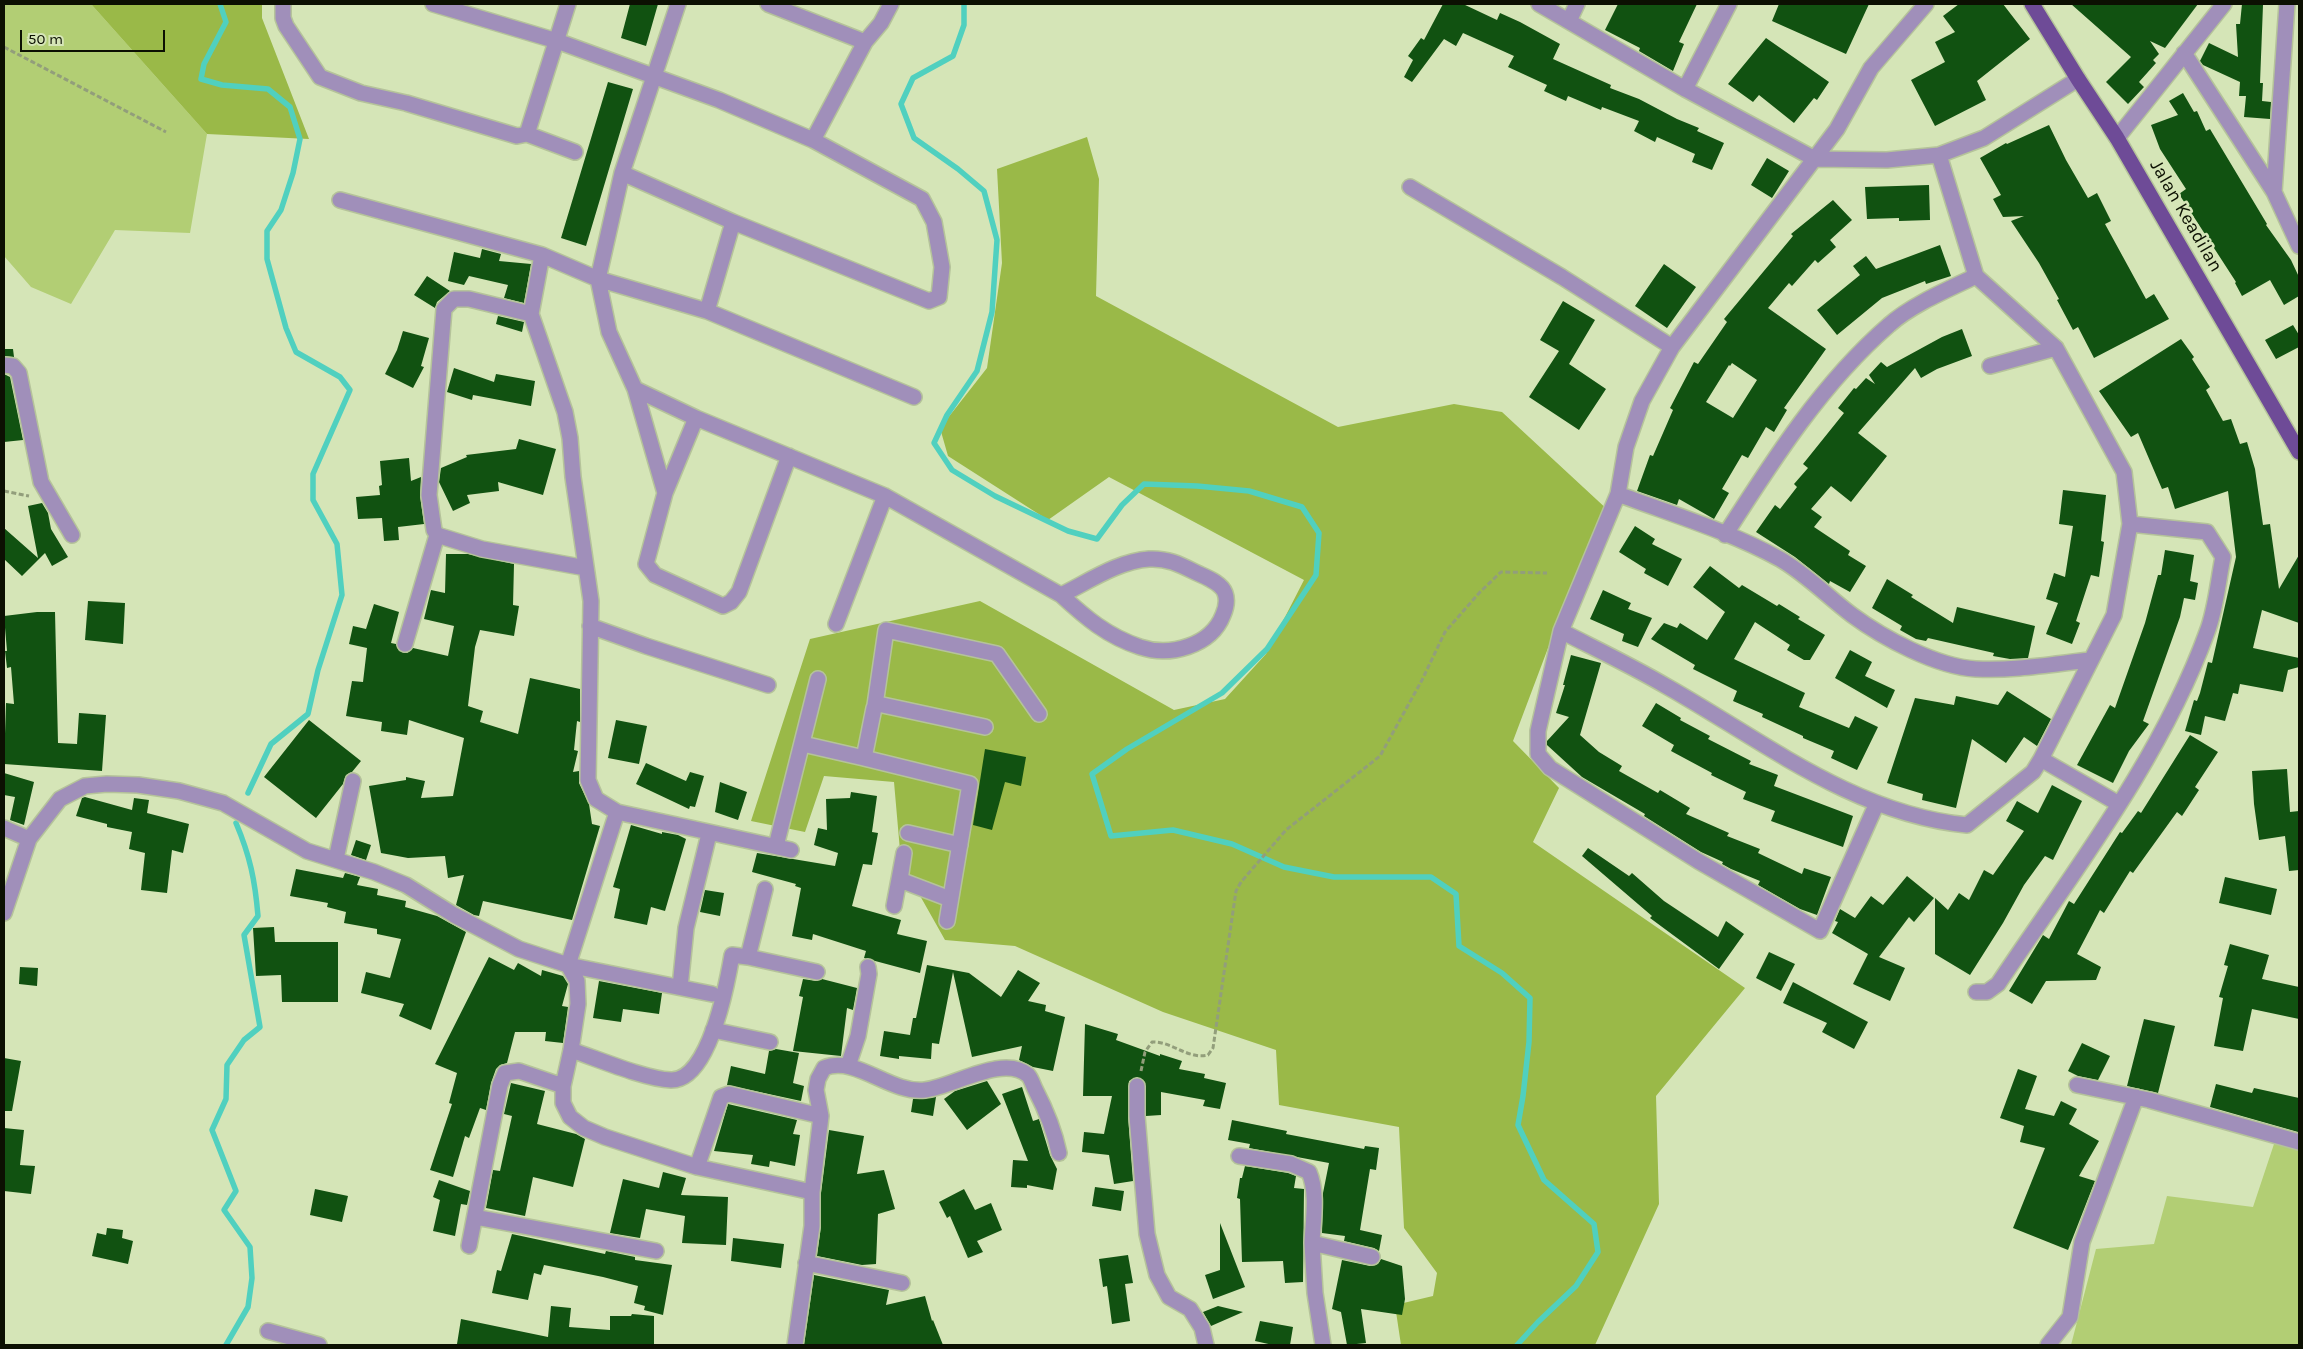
<!DOCTYPE html>
<style>
body{margin:0}
#map{position:relative;width:2303px;height:1349px;overflow:hidden;background:#d5e5b7;font-family:Karla,sans-serif}
canvas{display:block}
.frame{position:absolute;inset:0;border:5px solid #0c1002;pointer-events:none}
.scale{position:absolute;left:20px;top:30px;width:145px;height:22px;box-sizing:border-box;border:2px solid #0c1002;border-top:0;padding-left:6px;font-size:15px;line-height:18px;white-space:nowrap;color:#0c1002;-webkit-text-stroke:4px #d5e5b7;paint-order:stroke}
</style>
<div id="map">
<canvas width="2303" height="1349"></canvas>
<div class="frame"></div>
<div class="scale">50 m</div>
</div>
<script>
const ctx = document.querySelector('canvas').getContext('2d');
ctx.lineJoin = 'round';
function fill(path, color) { ctx.fillStyle = color; ctx.fill(path, 'evenodd'); }
function strokePath(path, color, width, dash) { ctx.strokeStyle = color; ctx.lineWidth = width; ctx.lineCap = dash ? 'butt' : 'round'; ctx.setLineDash(dash || []); ctx.stroke(path); }
function label(font, color, halo, rows, align = 'center') {
  ctx.font = font + ' Karla,sans-serif'; ctx.lineWidth = 5; ctx.setLineDash([]); ctx.textBaseline = 'middle'; ctx.strokeStyle = halo; ctx.fillStyle = color; for (const [text, x, y, turn = 0] of rows) {
    ctx.save(); ctx.translate(x, y); ctx.rotate((+turn || 0) * Math.PI / 180); ctx.textAlign = isNaN(turn) ? turn : align; if (halo) ctx.strokeText(text, 0, 0); ctx.fillText(text, 0, 0); ctx.restore();
  }
}
const green = new Path2D(`
 M4,4H91L207,134L190,233L115,230L71,304L31,287L4,256Z
 M2279,1129L2299,1135V1345H2071L2096,1249L2154,1244L2167,1196L2253,1207Z`);
const forest = new Path2D(`
 M91,4H262V18L309,139L207,134Z
 M1087,137L1099,179L1096,296L1338,427L1454,404L1502,412L1610,512L1571,587L1513,741L1559,788L1533,842L1745,988L1656,1096L1659,1204L1595,1345H1401L1395,1305L1433,1296L1437,1273L1404,1228L1399,1127L1279,1105L1276,1050L1163,1012L1015,946L945,940L901,862L894,782L824,776L805,832L751,821L810,639L980,601L1174,710L1225,699L1266,654L1304,580L1109,477L1048,520L948,456L940,428L987,368L1002,263L997,169Z`);
const stream = new Path2D(`
 M220,4L226,22L204,64L201,79L222,85L268,89L290,107L300,139L293,173L281,210L267,231V259L286,328L296,352L340,377L350,390L313,474V500L337,544L342,595L318,670L308,714L271,744L248,793
 M964,4V25L953,56L913,78L901,104L914,138L958,169L984,191L997,240L992,312L977,371L947,415L934,443L952,470L995,496L1068,531L1097,539L1122,505L1144,484L1197,486L1249,491L1302,507L1319,533L1316,575L1267,649L1222,693L1127,749L1092,774L1111,836L1173,830L1232,844L1284,867L1334,877H1431L1456,894L1459,946L1502,973L1530,998L1529,1042L1523,1096L1518,1125L1544,1180L1594,1224L1598,1252L1576,1286L1538,1322L1517,1345
 M226,1345L248,1307L252,1278L250,1247L224,1210L236,1191L212,1130L226,1099L227,1065L244,1040L260,1027L244,935L258,916C255,880 250,856 236,823`);
const building = new Path2D(`
 M630,4H658L646,46L621,38Z
 M1443,4H1463L1497,20L1500,13L1520,22L1560,44L1553,59L1611,85L1610,88L1639,99L1677,119L1699,128L1697,131L1724,143L1712,170L1692,162L1695,154L1657,137L1655,142L1634,131L1639,121L1602,107L1601,110L1568,96L1566,101L1544,91L1547,85L1508,67L1514,56L1463,33L1456,46L1444,39L1412,82L1404,77L1413,60L1408,56L1421,38L1424,40Z
 M1618,4H1697L1679,42L1684,44L1673,71L1639,51L1640,48L1605,30Z
 M1779,4H1869L1846,54L1772,21Z
 M1959,4H2003L2030,39L1977,81L1986,100L1935,126L1911,80L1945,62L1935,42L1955,32L1943,16Z
 M2071,4H2198L2165,48L2150,41L2159,54L2153,60L2156,63L2139,82L2144,87L2128,104L2106,82L2131,57Z
 M2242,4L2263,5L2260,83H2263L2262,101L2271,102L2270,119L2244,117L2246,96H2239L2240,82L2203,65L2200,61L2209,43L2238,57L2236,24H2240Z
 M1766,38L1829,82L1817,100L1814,98L1794,123L1759,95L1753,102L1728,84Z
 M608,82L633,89L586,246L561,238Z
 M2183,93L2194,112L2197,111L2206,131L2210,129L2267,224L2266,225L2291,260L2299,277V296L2284,305L2270,280L2242,296L2235,283L2236,282L2179,194L2186,189L2160,149L2151,125L2178,115L2169,101Z
 M2049,125L2066,160L2088,198L2097,193L2111,221L2105,224L2146,299L2154,294L2169,319L2094,358L2078,327L2073,330L2057,300L2059,299L2039,263L2011,221L2024,216L2003,217L1993,199L2001,195L1980,158L2006,143L2007,144Z
 M1767,158L1789,171L1772,198L1751,185Z
 M1929,185L1930,220L1899,221V218L1867,219L1865,187Z
 M1833,200L1852,220L1830,240L1836,247L1818,263L1815,260L1792,286L1789,283L1768,308L1826,349L1784,408L1787,410L1774,432L1766,427L1748,458L1742,455L1722,489L1729,493L1714,519L1679,499L1677,505L1637,491L1650,455L1653,456L1673,410L1670,408L1694,362L1698,364L1727,322L1724,319L1793,236L1791,234ZM1732,363L1757,380L1733,418L1706,402L1729,365L1730,366Z
 M1940,245L1951,276L1926,284L1925,281L1882,298L1837,335L1817,310L1860,275L1853,266L1866,256L1876,269Z
 M482,249L501,254L499,261L531,264L524,303L504,298L508,285L469,276L464,285L448,281L454,252L480,258Z
 M1664,264L1696,287L1667,328L1635,306Z
 M427,276L450,291L437,302L435,308L414,295Z
 M1563,301L1595,320L1569,364L1606,389L1579,430L1529,397L1559,351L1540,340Z
 M498,316L524,322L522,332L496,324Z
 M2293,325L2299,335V347L2276,359L2265,340Z
 M1962,329L1972,356L1937,369L1921,378L1915,368L1858,433L1887,456L1851,502L1831,486L1811,509L1822,517L1814,527L1850,551L1848,555L1866,566L1850,592L1830,581L1829,584L1795,557L1756,532L1775,505L1780,509L1797,487L1794,484L1808,468L1803,464L1844,413L1838,408L1854,388L1856,389L1866,378L1875,384L1869,375L1881,362L1887,367L1942,337Z
 M403,331L429,338L421,366L424,367L413,388L385,374L397,350Z
 M2181,339L2194,357L2192,359L2210,387L2206,390L2223,421L2231,419L2240,444L2247,442L2255,469L2263,525L2270,524L2279,589L2299,555V623L2262,610L2253,648L2299,658V667L2288,670L2283,692L2240,684L2238,694L2233,693L2225,721L2205,716L2201,735L2185,731L2194,700L2197,701L2200,693L2208,662L2212,663L2236,557L2228,491L2175,509L2168,487L2162,489L2138,433L2131,437L2099,391Z
 M4,349H13L14,357L4,356Z
 M454,368L494,382L496,374L535,381L531,406L473,395L472,400L447,392Z
 M4,374L10,377L23,440L4,442Z
 M519,439L556,449L543,495L498,482L499,491L467,495L470,503L453,511L439,482L441,468L467,457L466,455L516,449Z
 M409,458L411,481L421,477L420,496L424,524L398,527L399,540L384,541L382,518L358,519L356,497L380,495L379,486L382,485L380,461Z
 M2063,490L2106,495L2101,541L2104,542L2099,577L2091,575L2076,621L2080,623L2072,644L2046,634L2058,603L2046,599L2054,573L2065,577L2073,526L2059,524Z
 M42,503L48,513L51,529L68,557L52,566L45,553L22,576L4,559V528L38,558L28,506Z
 M1635,526L1655,539L1652,544L1682,559L1668,586L1644,573L1646,569L1619,552Z
 M2165,550L2194,555L2190,581L2198,583L2195,600L2184,598L2180,617L2143,721L2149,724L2129,751L2113,783L2077,765L2110,705L2115,708L2145,623L2158,575H2161Z
 M446,554H468L514,564L513,605L519,606L514,636L480,630L475,647L468,706L483,711L480,722L518,734L530,678L580,689V722L577,721L574,750L578,751L573,772L579,771V783L589,804L592,824L600,826L572,920L483,901L479,916L474,915L456,905L464,875L448,878L445,856L408,858L381,853L369,786L406,780V777L425,781L421,798L453,796L464,738L409,720L407,735L381,731L382,722L346,716L352,681L363,682L367,648L349,644L353,626L366,629L374,604L399,612L391,643L396,644L399,651L407,653L413,648L448,656L454,626L424,619L431,590L445,593Z
 M1710,566L1739,588L1742,585L1777,606L1779,604L1800,617L1798,619L1825,635L1810,660H1804L1787,650L1790,645L1755,622L1734,659L1805,693L1799,707L1849,728L1855,716L1878,727L1857,770L1831,758L1834,751L1803,738V736L1762,717L1763,714L1733,701L1737,691L1693,669L1695,665L1651,639L1664,623L1677,628L1680,623L1707,640L1725,612L1693,587Z
 M1887,579L1913,595L1911,597L1953,623L1957,607L2035,626L2028,658L2010,659L1993,656L1994,653L1928,638L1926,641L1916,639L1900,630L1902,626L1872,608Z
 M1603,590L1631,603L1628,609L1652,618L1638,647L1622,641L1624,634L1590,619Z
 M88,601L125,603L123,644L85,640Z
 M37,612H55L58,743L77,744L79,713L106,715L102,771L4,764L6,703L14,704L11,667L7,668L5,651H7L4,616Z
 M1850,650L1872,662L1865,676L1895,690L1887,708L1835,678Z
 M1571,655L1601,663L1580,735L1599,752L1622,766L1619,771L1658,793L1660,790L1690,808L1686,814L1729,833L1727,836L1760,849L1758,853L1802,874L1804,868L1831,877L1817,915L1800,909L1758,885L1760,881L1731,869L1722,864L1723,862L1701,852L1644,816L1645,814L1582,777L1547,745V741L1569,717L1556,713L1565,685H1563Z
 M2007,691L2051,719L2037,746L2024,737L2006,763L1972,739L1956,808L1922,800L1923,794L1887,783L1915,698L1954,705L1956,696L1998,705Z
 M1656,703L1681,718L1680,720L1710,736L1708,739L1751,761L1749,764L1778,775L1774,786L1853,816L1843,847L1771,821L1775,811L1743,799L1746,792L1711,775L1712,773L1671,751L1674,745L1642,726Z
 M309,720L361,761L352,772L346,775L343,784L316,818L264,777Z
 M616,720L647,726L639,764L608,758Z
 M2190,735L2218,752L2195,787L2199,790L2182,816L2177,812L2133,873L2130,871L2104,913L2100,910L2077,954L2101,967L2096,980L2046,981L2032,1004L2009,991L2043,935L2049,939L2069,901L2074,904L2120,832L2122,833L2138,811L2141,813Z
 M985,749L1026,757L1021,786L1005,782L992,830L973,825Z
 M646,763L686,781L690,772L704,776L695,807L690,806L689,809L636,784Z
 M2287,769L2290,812L2299,811V870L2289,871L2285,836L2259,840L2254,804L2252,771Z
 M4,773L34,782L24,825L10,820L15,797L4,795Z
 M720,782L747,792L738,820L715,812Z
 M2052,785L2082,801L2053,860L2045,856L2024,885L2003,923L1970,975L1935,954V898L1948,910L1959,893L1969,900L1984,870L1993,875L2024,831L2006,821L2017,801L2038,813Z
 M851,792L877,796L872,832L878,833L872,865L863,864L852,906L901,920L897,934L927,941L920,973L864,958L866,951L813,934L812,940L792,936L801,888L795,886L796,884L752,872L757,853L835,866L838,853L814,845L818,828L827,830L826,799L850,798Z
 M85,797L132,810L134,798L149,800L147,813L189,824L183,853L172,850L167,893L141,890L145,853L129,849L132,832L107,827V824L76,816L82,798Z
 M631,825L662,834V832L678,835L686,839L665,911L651,907L647,925L614,918L620,889L613,887Z
 M356,840L371,845L366,860L351,855Z
 M1588,848L1629,876L1632,873L1664,901L1718,937L1726,921L1744,934L1719,969L1650,918L1652,916L1582,856Z
 M296,869L343,878L345,873L360,877L357,885L378,889L377,895L406,901L405,907L437,916L466,932L431,1030L399,1016L404,1004L361,993L366,972L390,978L401,939L377,934V929L344,923L346,912L327,907L328,903L290,896Z
 M1907,876L1934,898L1914,922L1909,917L1879,957L1905,968L1890,1001L1853,984L1868,954L1832,933L1838,922L1835,921L1840,909L1855,918L1871,896L1883,905Z
 M2225,877L2277,889L2271,915L2219,903Z
 M705,890L724,893L720,916L700,912Z
 M274,927L275,942H338V1002H282L281,975L256,976L253,928Z
 M2230,944L2269,955L2262,979L2299,987V1019L2252,1009L2243,1051L2214,1046L2223,998L2219,997L2228,966L2224,965Z
 M1769,952L1795,964L1781,991L1756,978Z
 M489,957L514,970L518,963L541,976L542,970L563,976L568,984L562,1006L568,1007L563,1043L545,1041L546,1032H515L507,1063L500,1065L496,1069L491,1083L486,1110L480,1108L469,1138L465,1136L453,1177L430,1170L452,1104L449,1103L457,1073L435,1064Z
 M927,965L969,973L1001,997L1018,970L1040,983L1028,1001L1046,1005L1045,1011L1065,1017L1053,1071L1033,1067L1019,1060L1022,1046L972,1057L953,972L939,1044L932,1043L931,1059L899,1056V1059L880,1056L884,1031L910,1035L913,1018H916Z
 M20,967L38,968L37,986L19,984Z
 M803,979L816,981L822,979L857,988L853,1010L847,1008L841,1056L793,1051L803,997L799,996Z
 M599,981L662,993L659,1014L623,1009L621,1022L593,1018Z
 M1793,982L1868,1022L1854,1049L1822,1032L1827,1023L1783,1003Z
 M2144,1019L2175,1026L2158,1093L2127,1086Z
 M1085,1024L1118,1034L1116,1040L1160,1056V1054L1182,1061L1179,1069L1205,1074L1204,1078L1226,1083L1220,1109L1203,1106L1205,1100L1161,1092V1115L1146,1116L1145,1082L1137,1077L1129,1081L1128,1116L1133,1181L1114,1184L1109,1155L1082,1152L1084,1132L1104,1134L1112,1096H1083Z
 M2082,1043L2110,1056L2098,1080L2078,1076L2068,1071Z
 M776,1049L799,1053L793,1083L804,1086L801,1101L727,1085L731,1066L765,1074L769,1051Z
 M4,1058L21,1061L12,1111H4Z
 M2018,1069L2037,1076L2025,1109L2054,1116L2061,1101L2077,1109L2069,1124L2099,1141L2079,1176L2095,1181L2068,1250L2013,1228L2045,1148L2020,1142L2024,1126L2000,1118Z
 M987,1081L1001,1104L967,1130L944,1099L955,1091Z
 M511,1083L545,1091L537,1124L576,1134L585,1139L573,1187L533,1177L525,1216L486,1208L493,1170L500,1171L512,1116L504,1114Z
 M2216,1084L2252,1093L2254,1088L2299,1098L2298,1132L2210,1107Z
 M1022,1087L1033,1121L1039,1119L1050,1155L1057,1169L1053,1190L1027,1185V1188L1011,1187L1013,1160L1028,1161L1002,1094Z
 M936,1097L933,1116L911,1112L913,1099Z
 M728,1104L797,1120L793,1134L800,1135L795,1166L770,1161L769,1167L751,1164L753,1155L714,1151Z
 M1232,1120L1287,1131L1286,1134L1364,1149L1365,1146L1379,1148L1376,1170L1370,1169L1360,1230L1382,1235L1379,1251L1374,1248L1344,1241L1345,1236L1322,1233L1323,1193L1329,1163L1249,1148L1250,1144L1228,1140Z
 M4,1128L24,1130L20,1165L35,1166L31,1194L4,1191Z
 M829,1130L864,1136L857,1174L884,1170L895,1209L878,1214L876,1264L862,1265L817,1256L821,1226V1193Z
 M1245,1166L1288,1173L1296,1176L1294,1188L1304,1189L1303,1282L1285,1283L1283,1261L1242,1262L1240,1199L1237,1198L1240,1178H1242Z
 M663,1172L686,1178L681,1195L728,1197L726,1245L682,1243L685,1216L646,1209L640,1238L610,1233L623,1179L659,1188Z
 M439,1180L470,1191L467,1205L461,1204L455,1236L433,1231L440,1200L433,1197Z
 M1095,1187L1124,1191L1121,1211L1092,1206Z
 M315,1189L348,1196L342,1222L310,1215Z
 M964,1189L975,1210L991,1203L1002,1230L977,1241L983,1252L968,1258L950,1216L947,1218L939,1202Z
 M1220,1223L1245,1287L1213,1299L1205,1275L1220,1270Z
 M107,1228L123,1230L122,1238L133,1241L128,1264L92,1256L97,1233L106,1235Z
 M512,1234L605,1254L606,1251L635,1257V1260L672,1265L663,1315L644,1310L645,1306L634,1303L638,1286L603,1277L544,1265L541,1275L534,1273L528,1300L492,1293L497,1270L501,1271Z
 M733,1238L784,1244L781,1268L731,1261Z
 M1128,1255L1133,1283L1125,1284L1130,1321L1112,1324L1107,1286L1103,1287L1099,1259Z
 M1381,1259L1402,1266L1405,1299L1402,1315L1361,1309L1366,1343L1347,1345L1341,1312L1332,1309L1342,1260L1370,1266L1378,1264Z
 M814,1275L889,1290L886,1305L925,1296L932,1321L933,1320L943,1345H804Z
 M551,1306L571,1308L569,1327L610,1330V1316H631L632,1314L654,1316V1345L457,1344L461,1319L548,1337Z
 M1218,1306L1243,1312L1211,1326L1203,1312Z
 M1260,1321L1293,1327L1290,1345H1273L1255,1341Z`);
const path = new Path2D(`
 M4,47L166,132
 M4,491L29,496
 M1141,1071L1145,1052L1152,1042C1172,1041 1188,1060 1208,1055L1213,1048L1236,891L1241,882L1286,830L1380,756L1422,680L1445,632L1480,592L1501,572L1547,573`);
const minor = new Path2D(`
 M283,4V18L286,26L320,77L361,93L406,103L517,136L527,134L575,152
 M433,4L557,41L719,100L813,140L922,199L934,222L942,267L939,297L929,301L733,222L622,173
 M678,4L622,173L598,279L609,332L635,389L696,418L885,496L1061,595C1088,582 1118,561 1149,559C1167,558 1179,564 1195,572C1205,577 1221,582 1225,593C1228,601 1226,608 1223,615C1211,646 1170,657 1140,647C1107,636 1086,618 1061,595
 M768,4L865,42L813,140
 M1539,4L1685,89L1815,159L1887,160L1939,155
 M1569,21L1577,4
 M865,42L881,23L891,4
 M2184,53L2274,192L2299,246
 M1685,89L1729,4
 M527,134L568,4
 M2117,138L2224,4
 M1410,187L1562,277L1672,347
 M2274,192L2287,4
 M340,200L542,255L598,279L707,311L914,397
 M542,255L531,314L565,412L570,438L573,477L591,601L588,780L596,799L617,812L568,965L577,981L578,1004L571,1050L563,1086V1103L570,1117L584,1128L605,1137L697,1167L812,1192
 M707,311L733,222
 M4,365L13,366L19,373L41,482L72,535
 M1990,366L2056,348
 M635,389L665,493L696,418
 M665,493L646,564L655,575L723,606L731,602L739,592L789,456
 M1618,494C1671,514 1729,531 1780,559C1806,574 1828,597 1852,615C1883,638 1937,667 1976,669C2013,671 2053,664 2090,660
 M437,535L482,549L586,568
 M1725,535C1773,460 1822,383 1889,325C1911,305 1949,289 1976,276
 M836,624L885,496
 M590,626L646,646L768,685
 M1561,631C1596,649 1632,666 1666,686C1762,740 1853,814 1967,825L2033,772L2041,759L2114,615L2130,524L2124,472L2056,348L1976,276L1939,155L1984,138L2078,79
 M405,644L437,535L434,530L429,495L444,309L454,299H469L531,314
 M875,705L886,630L997,654L1039,714
 M803,744L864,758L874,708L878,704L985,727
 M864,758L970,784L947,921
 M2041,759L2119,804
 M1877,803L1820,931L1698,861L1550,768L1538,754V731L1561,631L1618,494L1626,447L1642,401L1672,347L1837,129L1871,68L1926,4
 M617,812L791,850
 M4,828L29,839
 M908,833L960,845
 M776,846L818,679
 M336,859L353,781
 M894,906L904,853L900,880L950,899
 M4,913L29,839L60,799L85,786L107,784L138,785L179,791L223,803L307,851L374,872L406,885L454,915L519,949L568,965L712,994
 M748,957L765,889
 M680,987L686,928L709,834
 M1976,992H1987L1998,984C2073,872 2161,759 2207,632C2216,609 2218,581 2223,557L2207,532L2130,524
 M713,1030L770,1042
 M571,1050C598,1059 645,1079 671,1080C709,1081 727,984 732,955L748,957L817,972
 M848,1066L858,1036L869,974L868,967
 M2077,1085L2149,1100L2299,1142
 M1137,1086V1116L1147,1234L1157,1275L1169,1297L1190,1309L1202,1328L1206,1345
 M1239,1156L1291,1164L1309,1172C1318,1193 1313,1220 1312,1243L1372,1257
 M697,1167L721,1097L729,1094L821,1116
 M475,1217L656,1251
 M1312,1243L1315,1293L1323,1345
 M469,1246L500,1085L505,1073L519,1071L563,1086
 M806,1263L902,1283
 M268,1331L319,1345
 M795,1345L812,1226V1192L821,1116L816,1090L818,1079L824,1068C856,1055 890,1094 925,1090C953,1087 1003,1054 1028,1075C1031,1078 1033,1085 1035,1089C1046,1110 1054,1129 1059,1153
 M2048,1345L2070,1317L2082,1242L2136,1097`);
const major = new Path2D(`
 M2032,4L2078,79L2117,138L2299,452`);
const streetNames = [
 ["Jalan Keadilan",2186,216,60]
];
fill(green, '#b2ce74');
fill(forest, '#9ab948');
strokePath(stream, '#50d0bf', 5.5);
fill(building, '#115211');
strokePath(minor, '#b5c39a', 18);
strokePath(major, '#b5c39a', 18);
strokePath(path, '#929e7b', 3, [5, 2.5]);
strokePath(minor, '#a08fba', 15);
strokePath(major, '#6e4b97', 15);
label('19px', '#0c1002', '#d5e5b7', streetNames);
</script>
